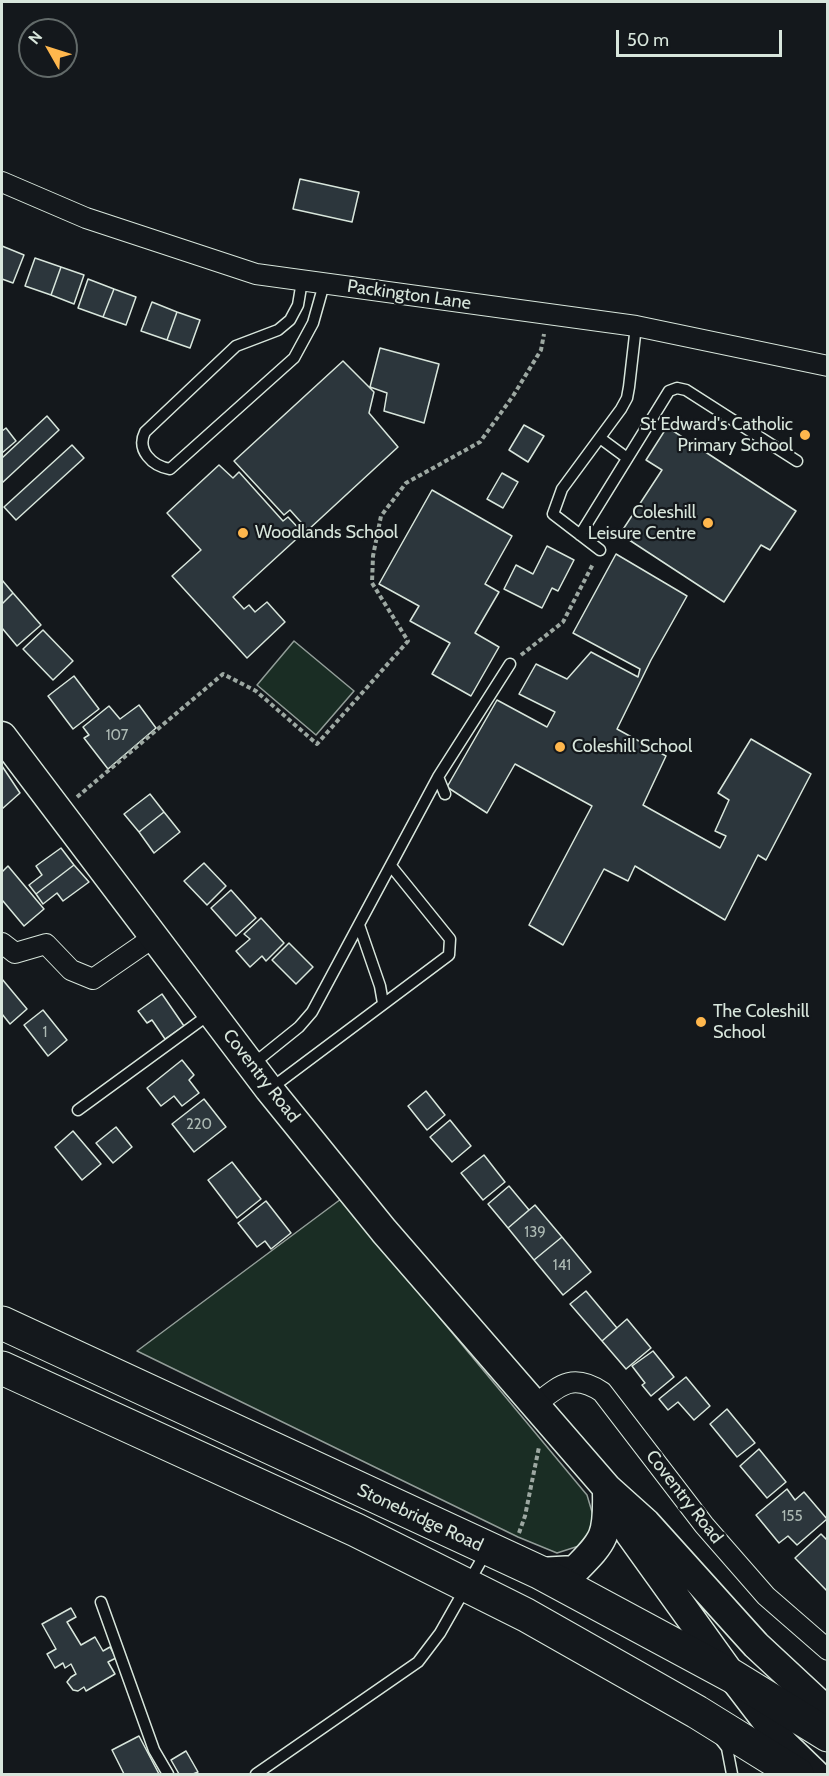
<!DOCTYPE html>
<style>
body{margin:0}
#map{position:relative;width:829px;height:1776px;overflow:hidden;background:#14181c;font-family:Cabin,sans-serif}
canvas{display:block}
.frame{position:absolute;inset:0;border:3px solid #d8e6dc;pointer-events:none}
.north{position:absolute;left:18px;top:18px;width:60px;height:60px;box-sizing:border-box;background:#14181c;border:2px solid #626a69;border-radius:50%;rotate:309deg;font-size:16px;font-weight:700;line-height:24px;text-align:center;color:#d8e6dc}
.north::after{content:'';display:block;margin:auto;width:21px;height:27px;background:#ffb74d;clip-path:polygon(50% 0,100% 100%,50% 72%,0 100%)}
.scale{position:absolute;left:616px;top:30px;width:166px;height:27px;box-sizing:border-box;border:3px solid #d8e6dc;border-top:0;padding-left:8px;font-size:18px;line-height:21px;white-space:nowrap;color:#d8e6dc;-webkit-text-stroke:4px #14181c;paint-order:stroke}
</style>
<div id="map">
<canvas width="829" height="1776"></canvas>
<div class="frame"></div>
<div class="north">N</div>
<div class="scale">50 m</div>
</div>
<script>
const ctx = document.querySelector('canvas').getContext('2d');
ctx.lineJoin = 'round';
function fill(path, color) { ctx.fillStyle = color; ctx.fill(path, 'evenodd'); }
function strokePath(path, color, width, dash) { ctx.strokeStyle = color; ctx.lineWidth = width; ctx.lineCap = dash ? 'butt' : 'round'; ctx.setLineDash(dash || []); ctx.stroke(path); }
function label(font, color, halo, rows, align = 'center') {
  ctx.font = font + ' Cabin,sans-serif'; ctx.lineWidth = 4.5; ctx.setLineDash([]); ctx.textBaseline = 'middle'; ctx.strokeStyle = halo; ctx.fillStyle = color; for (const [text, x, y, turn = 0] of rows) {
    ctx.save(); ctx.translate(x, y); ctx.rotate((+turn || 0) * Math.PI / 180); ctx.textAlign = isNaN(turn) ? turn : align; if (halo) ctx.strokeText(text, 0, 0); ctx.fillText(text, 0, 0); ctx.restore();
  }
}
const green = new Path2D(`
 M294,641L354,691L316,735L257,685Z
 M341,1199L587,1495L595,1522L585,1544L557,1553L518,1537L137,1351Z`);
const building = new Path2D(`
 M300,179L359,192L352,222L293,209Z
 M2,246L24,255L13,283L2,279Z
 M35,258L61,267L51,295L25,286Z
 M61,267L84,275L74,304L51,295Z
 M88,279L114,289L103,317L78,308Z
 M114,289L136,297L126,325L103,317Z
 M152,302L177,312L167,340L141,331Z
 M177,312L200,320L190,348L167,340Z
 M380,348L439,364L424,423L384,411L387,393L370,387Z
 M343,361L374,392L369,413L398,447L308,530L290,510L284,515L234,461Z
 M47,416L59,430L2,483V458Z
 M524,425L544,436L528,462L509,450Z
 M667,427L796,511L770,550L761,545L724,602L620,534L662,470L646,460Z
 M6,428L16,441L2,453V431Z
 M72,445L84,458L16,520L4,507Z
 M219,465L233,478L239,472L283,521L288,517L303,533L233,597L244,609L249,605L255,612L267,602L285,622L247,658L172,576L201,550L167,513Z
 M502,473L518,482L503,508L487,499Z
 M432,490L512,536L485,584L499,592L475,633L499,647L471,696L432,674L450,643L410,621L419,606L379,584Z
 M547,546L574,560L558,591L552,588L542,608L504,589L516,565L533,574Z
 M616,554L687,596L651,660L617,729L666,756L643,805L720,848L726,836L715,831L729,800L718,793L751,739L811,774L766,860L758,855L725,920L635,866L628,881L604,869L563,945L529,925L592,806L515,764L487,813L447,787L497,700L547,727L555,712L519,694L536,664L567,679L591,652L638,677L640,669L573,633Z
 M2,580L13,593L2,604Z
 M13,593L41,625L17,646L2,628V604Z
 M43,630L73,661L53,680L23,649Z
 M74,676L99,709L73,729L48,696Z
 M139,705L156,728L108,769L84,738L89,735L83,727L109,706L120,719Z
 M2,766L20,793L2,809Z
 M150,794L164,812L139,832L124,814Z
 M164,812L180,832L154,853L139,832Z
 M61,848L74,865L36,894L29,885L42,875L36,866Z
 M204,863L226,886L207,905L184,881Z
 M74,865L89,882L63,901L57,893L43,904L36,894Z
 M8,866L44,909L24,926L3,901L2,902V872Z
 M231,890L256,918L236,936L211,908Z
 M261,918L284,943L266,961L262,956L250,967L236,951L250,939L244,934Z
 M289,943L313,967L296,984L272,960Z
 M2,979L27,1009L10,1024L2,1014Z
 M162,994L184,1026L165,1039L152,1020L147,1023L138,1011Z
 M43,1010L67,1040L48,1056L24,1025Z
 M182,1060L194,1075L189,1080L199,1093L182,1106L174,1096L161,1106L147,1088Z
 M426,1091L445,1115L427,1130L408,1106Z
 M204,1099L226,1127L194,1152L172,1124Z
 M450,1120L471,1146L452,1162L430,1137Z
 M116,1127L132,1147L113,1163L96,1143Z
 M73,1131L101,1164L82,1180L55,1147Z
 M484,1155L505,1182L483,1200L461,1173Z
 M232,1162L261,1199L237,1218L208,1180Z
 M509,1186L529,1210L508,1228L488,1204Z
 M266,1201L291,1233L271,1249L265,1241L257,1247L238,1223Z
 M535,1205L562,1237L534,1260L508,1228Z
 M562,1237L591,1272L563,1295L534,1260Z
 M586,1291L617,1328L602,1341L570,1304Z
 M627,1319L651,1348L626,1369L602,1341Z
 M653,1351L674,1377L651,1396L642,1385L645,1383L632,1366Z
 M686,1377L710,1406L694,1420L678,1402L668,1410L659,1399Z
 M727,1409L755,1443L737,1457L710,1424Z
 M759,1449L786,1482L767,1498L740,1466Z
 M787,1489L795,1500L804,1492L827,1519L797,1545L788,1536L779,1543L756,1515Z
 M821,1534L828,1541V1592L795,1558Z
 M71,1608L76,1617L67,1622L81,1645L95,1637L103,1651L110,1647L116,1658L108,1662L115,1674L86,1691L84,1687L78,1691L73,1690L67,1682L71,1677L76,1674L71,1664L65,1668L63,1663L55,1668L47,1654L56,1649L42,1624Z
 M139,1736L159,1774H124L112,1750Z
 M186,1751L198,1772L193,1774H179L171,1760Z`);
const path = new Path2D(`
 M521,655L563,622L593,564
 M77,797L223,674L256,691L317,744L408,641L372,583L373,556L381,516L406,483L480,442L513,396L541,350L544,334
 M519,1533L525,1516L539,1447`);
const service = new Path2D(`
 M302,281L298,305L290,320L278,330L236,346L145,432C136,450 152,466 170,469L294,358L313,323L324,284
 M600,438L627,458
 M580,535L669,391L677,388L686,390L797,461
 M600,550L553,514L562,489L621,409L627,398L629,387L636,326
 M438,777L445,794
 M359,925L380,986L383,1003
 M253,1064L299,1027L312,1012L438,777L510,664
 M270,1089L449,955L450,939L391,866
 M78,1110L211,1013
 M101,1602L154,1750L168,1774
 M720,1739L727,1748L732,1774
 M256,1774L418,1662L440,1633L486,1552`);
const minor = new Path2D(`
 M2,182L86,218L256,274L636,326L828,366
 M2,943L15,953L46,944L71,970L93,979L154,937
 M535,1405C559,1386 572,1372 602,1392L704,1525L766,1596L828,1650`);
const secondary = new Path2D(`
 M2,736L269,1089L384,1231L607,1488L646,1523L756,1645L828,1712
 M613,1500L630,1534L732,1676L784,1744L815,1774
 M539,1572L575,1570C605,1540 608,1535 607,1493`);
const trunk = new Path2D(`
 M2,1323L539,1572L732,1676L828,1735
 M2,1368L356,1530L526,1615L697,1712L797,1774`);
const markers = [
 [805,435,6,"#ffb74d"],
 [708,523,6,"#ffb74d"],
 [243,533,6,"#ffb74d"],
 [560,747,6,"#ffb74d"],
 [701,1022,6,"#ffb74d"]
];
const numberNames = [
 ["107",117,736],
 ["1",45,1033],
 ["220",199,1125],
 ["139",535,1233],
 ["141",562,1266],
 ["155",792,1517]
];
const streetNames = [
 ["Packington Lane",409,295,8],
 ["Coventry Road",261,1076,52],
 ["Coventry Road",684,1497,52],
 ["Stonebridge Road",420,1518,25]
];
const poiNames = [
 ["St Edward's Catholic",793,425,"right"],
 ["Primary School",793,446,"right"],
 ["Coleshill",696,513,"right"],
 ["Leisure Centre",696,534,"right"],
 ["Woodlands School",255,533],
 ["Coleshill School",572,747],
 ["The Coleshill",713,1012],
 ["School",713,1033]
];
fill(green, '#1a2d24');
strokePath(green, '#939e99', 1.5);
fill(building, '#2c363c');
strokePath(building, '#d8e6dc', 1.5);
strokePath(service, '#d8e6dc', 13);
strokePath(minor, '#d8e6dc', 22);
strokePath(secondary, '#d8e6dc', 31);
strokePath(trunk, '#d8e6dc', 35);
strokePath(path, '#9da8a2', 4, [4.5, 3]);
strokePath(service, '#14181c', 10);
strokePath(minor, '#14181c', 20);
strokePath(secondary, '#14181c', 28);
strokePath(trunk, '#14181c', 33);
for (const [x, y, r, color] of markers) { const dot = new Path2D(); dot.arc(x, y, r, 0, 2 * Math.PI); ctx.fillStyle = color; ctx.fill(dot); strokePath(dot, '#14181c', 2); }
label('15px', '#adbab4', null, numberNames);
label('18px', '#d8e6dc', '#14181c', streetNames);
label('18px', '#d8e6dc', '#14181c', poiNames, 'left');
</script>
